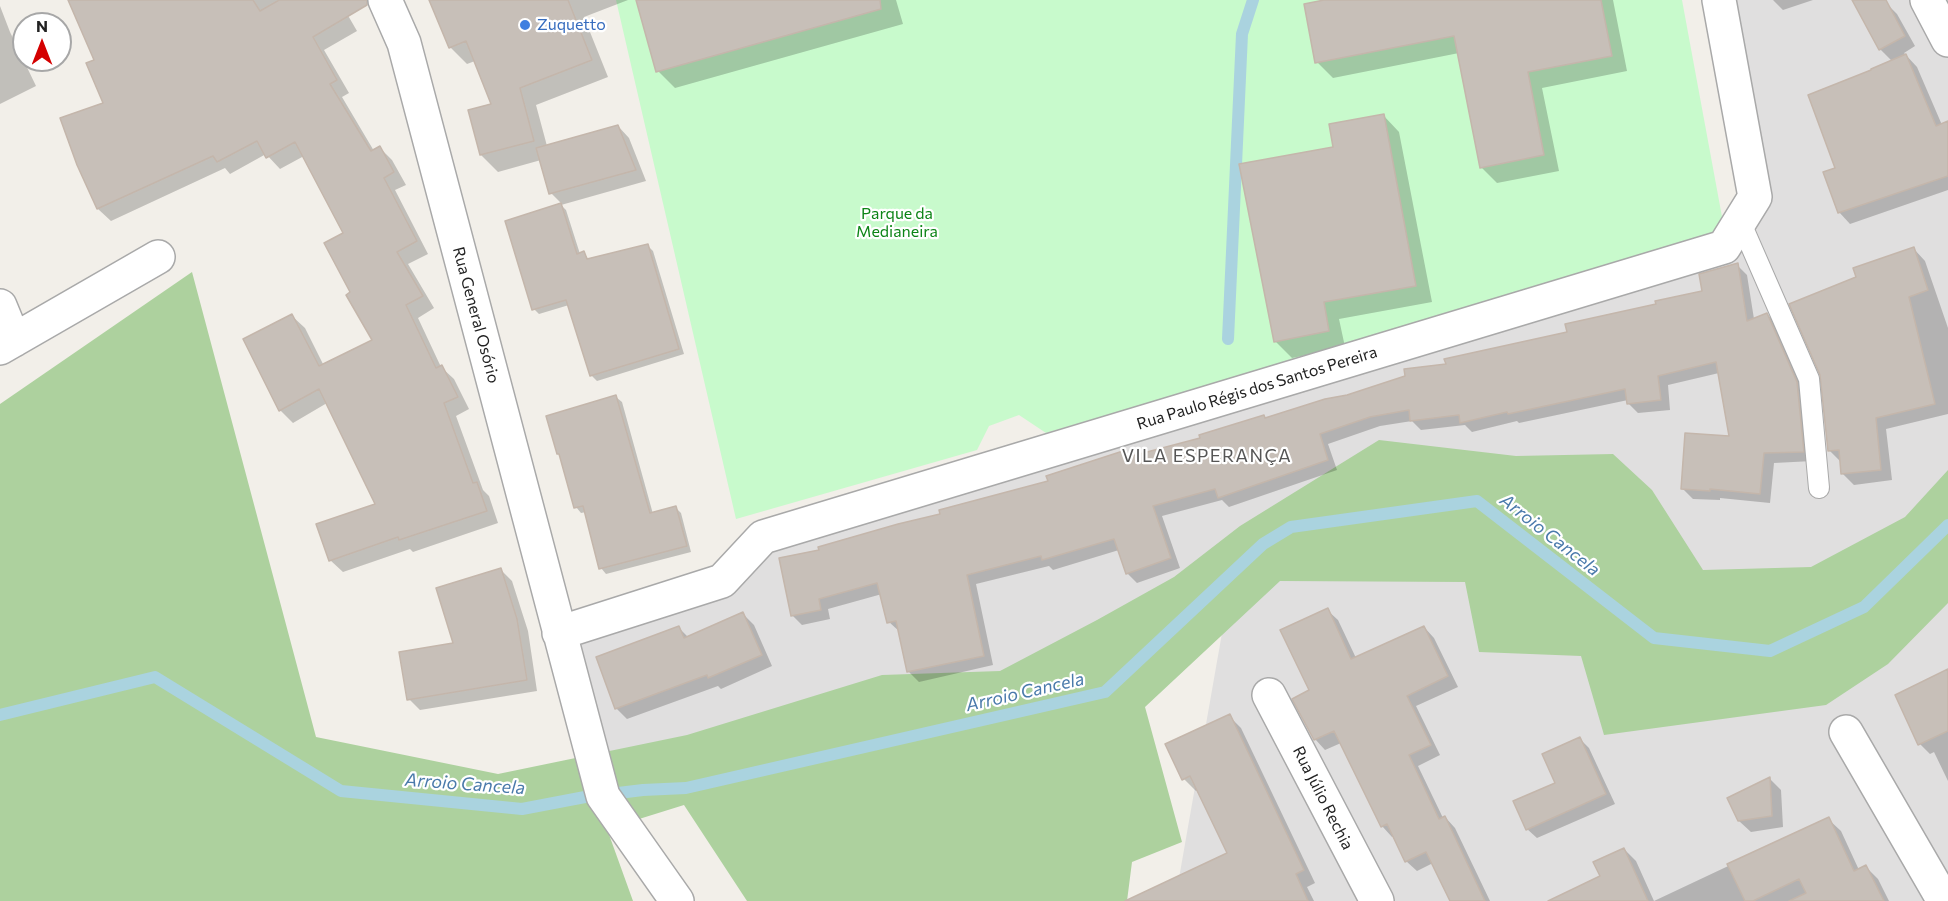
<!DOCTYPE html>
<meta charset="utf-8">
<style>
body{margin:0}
#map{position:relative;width:1948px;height:901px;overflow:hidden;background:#f2efe9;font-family:Commissioner,sans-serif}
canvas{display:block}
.north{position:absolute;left:12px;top:12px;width:60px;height:60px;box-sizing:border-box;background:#fff;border:2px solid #a7a7a7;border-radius:50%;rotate:0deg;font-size:16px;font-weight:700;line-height:24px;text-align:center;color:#222}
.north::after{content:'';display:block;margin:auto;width:21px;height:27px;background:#d40000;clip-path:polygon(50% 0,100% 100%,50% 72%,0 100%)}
</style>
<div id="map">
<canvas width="1948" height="901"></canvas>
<div class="north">N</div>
</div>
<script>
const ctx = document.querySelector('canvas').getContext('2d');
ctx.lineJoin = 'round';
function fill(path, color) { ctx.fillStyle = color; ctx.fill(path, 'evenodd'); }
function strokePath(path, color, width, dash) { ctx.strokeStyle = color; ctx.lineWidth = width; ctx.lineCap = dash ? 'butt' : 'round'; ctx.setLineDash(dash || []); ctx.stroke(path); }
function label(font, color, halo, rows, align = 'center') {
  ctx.font = font + ' Commissioner,sans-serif'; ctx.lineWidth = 4.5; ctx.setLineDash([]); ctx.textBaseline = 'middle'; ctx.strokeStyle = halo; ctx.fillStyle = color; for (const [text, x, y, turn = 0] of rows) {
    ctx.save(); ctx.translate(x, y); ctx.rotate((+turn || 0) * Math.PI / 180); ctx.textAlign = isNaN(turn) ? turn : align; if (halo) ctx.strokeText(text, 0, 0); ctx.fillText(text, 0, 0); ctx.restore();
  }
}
const residential = new Path2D(`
 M1719,0H1948V901H1175L1232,576L1105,692L603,796L559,633L722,581L763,537L1723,247L1755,197Z`);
const forest = new Path2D(`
 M192,272L316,737L498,774L687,735L882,675L1000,671L1097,620L1174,577L1240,526L1379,440L1516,456L1613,454L1652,490L1703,570L1811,567L1905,517L1948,470V603L1888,664L1826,705L1604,735L1581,656L1479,652L1465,582L1280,581L1145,707L1182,842L1132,862L1127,901H747L684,805L607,829L633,901H0V404Z`);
const park = new Path2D(`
 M616,0H1682L1725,233L1046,433L1019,415L989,426L977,450L736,519Z`);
const shadow = new Path2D(`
 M69,0H339L357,31L324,50L349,93L342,97L374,151L380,148L392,160L406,185L395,190L428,254L408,264L434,308L418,318L441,367L454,379L469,409L456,416L483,490L489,496L498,523L413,552L410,549L343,572L330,560L377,504L327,403L293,423L280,410L245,340L292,316L305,328L324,366L374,341L352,293L345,234L304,156L280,169L266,154L230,174L225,168L111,221L98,209L78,164L105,104L96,61Z
 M431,0H628L584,17L608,77L536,105L547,146L618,126L629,138L646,181L561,205L566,210L580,254L584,253L589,260L648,246L653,251L684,354L597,381L591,375L569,305L539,314L534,309L506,222L562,204L551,193L541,160L498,172L481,155L493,105L475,61L467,64L450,47Z
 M638,0H896L903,24L675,88L658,71Z
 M1331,0H1613L1627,71L1542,88L1559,171L1497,183L1481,167L1459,53L1333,78L1317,62Z
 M1773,0H1813L1783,10Z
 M1854,0H1886L1887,4L1897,14L1915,46L1904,53L1917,67L1942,125L1948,123V190L1850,224L1839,212L1837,169L1893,62L1880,49Z
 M0,6L10,32L36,86L0,104Z
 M1383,115L1399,132L1432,302L1339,319L1345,347L1292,358L1275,341L1335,148Z
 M1914,249L1925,261L1948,328V414L1886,429L1892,480L1854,485L1842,473L1841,462L1829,450L1858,278Z
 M1737,265L1747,275L1754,319L1767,314L1776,324L1807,393L1813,461L1774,463L1770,503L1720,498V500L1693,499L1683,489L1730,438L1719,373L1668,385L1670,410L1638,413L1628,403V400L1519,423L1517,421L1472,432L1465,425L1421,430L1412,421L1380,426L1328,444L1337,470L1229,507L1222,500L1162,516L1180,568L1137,583L1127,573L1119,550L1053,570L1049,566L976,584L993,665L919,682L909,672L900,632L889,622L882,594L828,609L830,619L802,625L792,615L821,551L1050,482L1126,452L1131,458L1348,396L1448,365L1569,333L1703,292Z
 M616,397L622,402L653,514L676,508L681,513L691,552L606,574L601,568L586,512L581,513L576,507Z
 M501,570L512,581L528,631L537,691L420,710L409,699L455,644Z
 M1327,610L1338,620L1356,658L1424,627L1434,638L1458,687L1416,706L1440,755L1418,766L1443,818L1445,817L1455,828L1490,901H1452L1433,863L1417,871L1406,861L1395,836L1392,837L1382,826L1341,743L1325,750L1315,739L1294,699L1311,691Z
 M743,614L754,625L772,666L721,689L718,686L627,719L616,708L679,628L689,638Z
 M1948,671V781L1934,752L1930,754L1920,744Z
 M1229,716L1241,728L1315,883L1307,887L1314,901H1128L1229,853L1198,790L1196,791L1184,779Z
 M1580,739L1589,748L1615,804L1537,838L1527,829L1557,783Z
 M1770,779L1781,790L1783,827L1751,832L1739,821Z
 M1828,819L1841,831L1859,870L1866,867L1878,879L1889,901H1654Z
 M1624,849L1636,861L1654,901H1551L1602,877Z`);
const stream = new Path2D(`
 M1228,339L1242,34L1253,0
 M0,715L155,677L341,791L522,809L585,797L643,790L686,788L1105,692L1263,544L1291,527L1477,501L1654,638L1770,651L1864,607L1948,525`);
const building = new Path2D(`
 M68,0H253L260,11L279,0H367V5L313,37L337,80L330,84L371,151L380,146L394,172L384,178L417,241L397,252L423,296L406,305L436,368L442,365L458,397L444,403L473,483L477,482L487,511L399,540L398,537L329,561L316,524L375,504L319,389L279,411L243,339L292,314L319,366L372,340L346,295L350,292L324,243L343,233L295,142L266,158L257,141L217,162L213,156L97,209L77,165L60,118L103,103L86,63L94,60Z
 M429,0H568L592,60L520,88L534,141L480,155L468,110L491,104L466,41L449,48Z
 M636,0H880L881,9L656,72Z
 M1324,0H1601L1612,56L1528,72L1544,155L1480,168L1454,36L1315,63L1304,4Z
 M1852,0H1886L1905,36L1879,50Z
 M1906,54L1936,126L1948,121V176L1838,213L1823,172L1835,168L1808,95L1871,70V69Z
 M1384,114L1416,286L1324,302L1329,331L1274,342L1239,164L1333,147L1329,124Z
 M618,125L636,170L549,194L536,148Z
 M561,203L577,254L584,251L587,259L648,244L679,349L590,376L566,300L532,310L505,221Z
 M1914,247L1928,290L1909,297L1935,404L1876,418L1881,470L1841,474L1839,450L1828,451L1820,375L1789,304L1856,277L1853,268Z
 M1738,263L1747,321L1767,313L1797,382L1804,452L1764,453L1760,494L1710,489V491L1681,489L1685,433L1729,436L1716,362L1658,376L1661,400L1627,404L1625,389L1508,414L1507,412L1460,423L1459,415L1410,421L1409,410L1370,417L1320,434L1328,460L1218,498L1215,489L1153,506L1171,558L1126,574L1114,539L1042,560L1041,556L967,575L984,656L907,672L896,621L887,623L877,583L819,599L821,610L791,616L779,558L819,550L818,547L898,524L940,514L939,510L1048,481L1046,476L1126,450L1128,457L1200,438L1199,435L1264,415L1265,418L1325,399L1347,395L1405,376L1404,369L1446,364L1444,359L1567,332L1565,324L1656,304L1655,301L1702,291L1699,274Z
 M616,395L650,513L676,506L687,546L599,569L583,506L574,508L559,454H557L546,416Z
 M501,568L517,619L527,680L407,700L399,652L453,643L436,588Z
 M1328,608L1351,659L1424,626L1448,676L1407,696L1431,745L1409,755L1439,819L1445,816L1485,901H1450L1426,852L1405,862L1387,824L1381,827L1334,731L1314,740L1292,699L1309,690L1280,630Z
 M743,612L762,655L708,678L707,675L615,709L596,657L679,626L684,638Z
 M1948,669V731L1918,745L1895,695Z
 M1230,714L1304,870L1296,874L1308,901H1125L1227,853L1190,776L1182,780L1165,744Z
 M1580,737L1606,794L1526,830L1513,801L1555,783L1542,754Z
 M1770,777L1772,816L1738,821L1727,798Z
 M1829,817L1854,871L1866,865L1884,901H1789L1806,893L1799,879L1753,901H1745L1727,864Z
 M1624,848L1648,901H1548L1600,876L1593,862Z`);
const service = new Path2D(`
 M1740,221L1809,379L1819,488`);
const minor = new Path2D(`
 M385,0L404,43L603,796L677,901
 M1927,0L1948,40
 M0,306L14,340
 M0,348L158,257
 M559,633L722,581L763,537L1724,247L1755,197L1719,0
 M1269,695L1377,901
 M1846,732L1944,901`);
const markers = [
 [525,25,6,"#3f7fe0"]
];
const shopNames = [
 ["Zuquetto",537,25]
];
const parkNames = [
 ["Parque da",897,214],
 ["Medianeira",897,232]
];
const streetNames = [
 ["Rua General Osório",476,315,75],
 ["Rua Paulo Régis dos Santos Pereira",1257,388,-17],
 ["Rua Júlio Rechia",1323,798,63]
];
const neighbourhoodNames = [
 ["VILA ESPERANÇA",1207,456]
];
const waterNames = [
 ["Arroio Cancela",1550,535,38],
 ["Arroio Cancela",1025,692,-13],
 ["Arroio Cancela",465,784,4]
];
fill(residential, '#e0dfdf');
fill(forest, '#add19e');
fill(park, '#c8facc');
fill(shadow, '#0003');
strokePath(stream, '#aad3df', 12);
fill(building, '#c7bfb8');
strokePath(building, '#c4b6ab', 1.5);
strokePath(service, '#a9a9a9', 22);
strokePath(minor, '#a9a9a9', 36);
strokePath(service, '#fff', 20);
strokePath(minor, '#fff', 33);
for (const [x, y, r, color] of markers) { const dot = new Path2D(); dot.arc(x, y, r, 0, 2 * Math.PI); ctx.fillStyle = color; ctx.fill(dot); strokePath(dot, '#fff', 2); }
label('16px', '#366cbe', '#fff', shopNames, 'left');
label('16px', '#0c8416', '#fff', parkNames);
label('16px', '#222', '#fff', streetNames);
ctx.letterSpacing = '1.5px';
label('18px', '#555', '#fff', neighbourhoodNames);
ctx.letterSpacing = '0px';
label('italic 18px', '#4a7aab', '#fff', waterNames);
</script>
